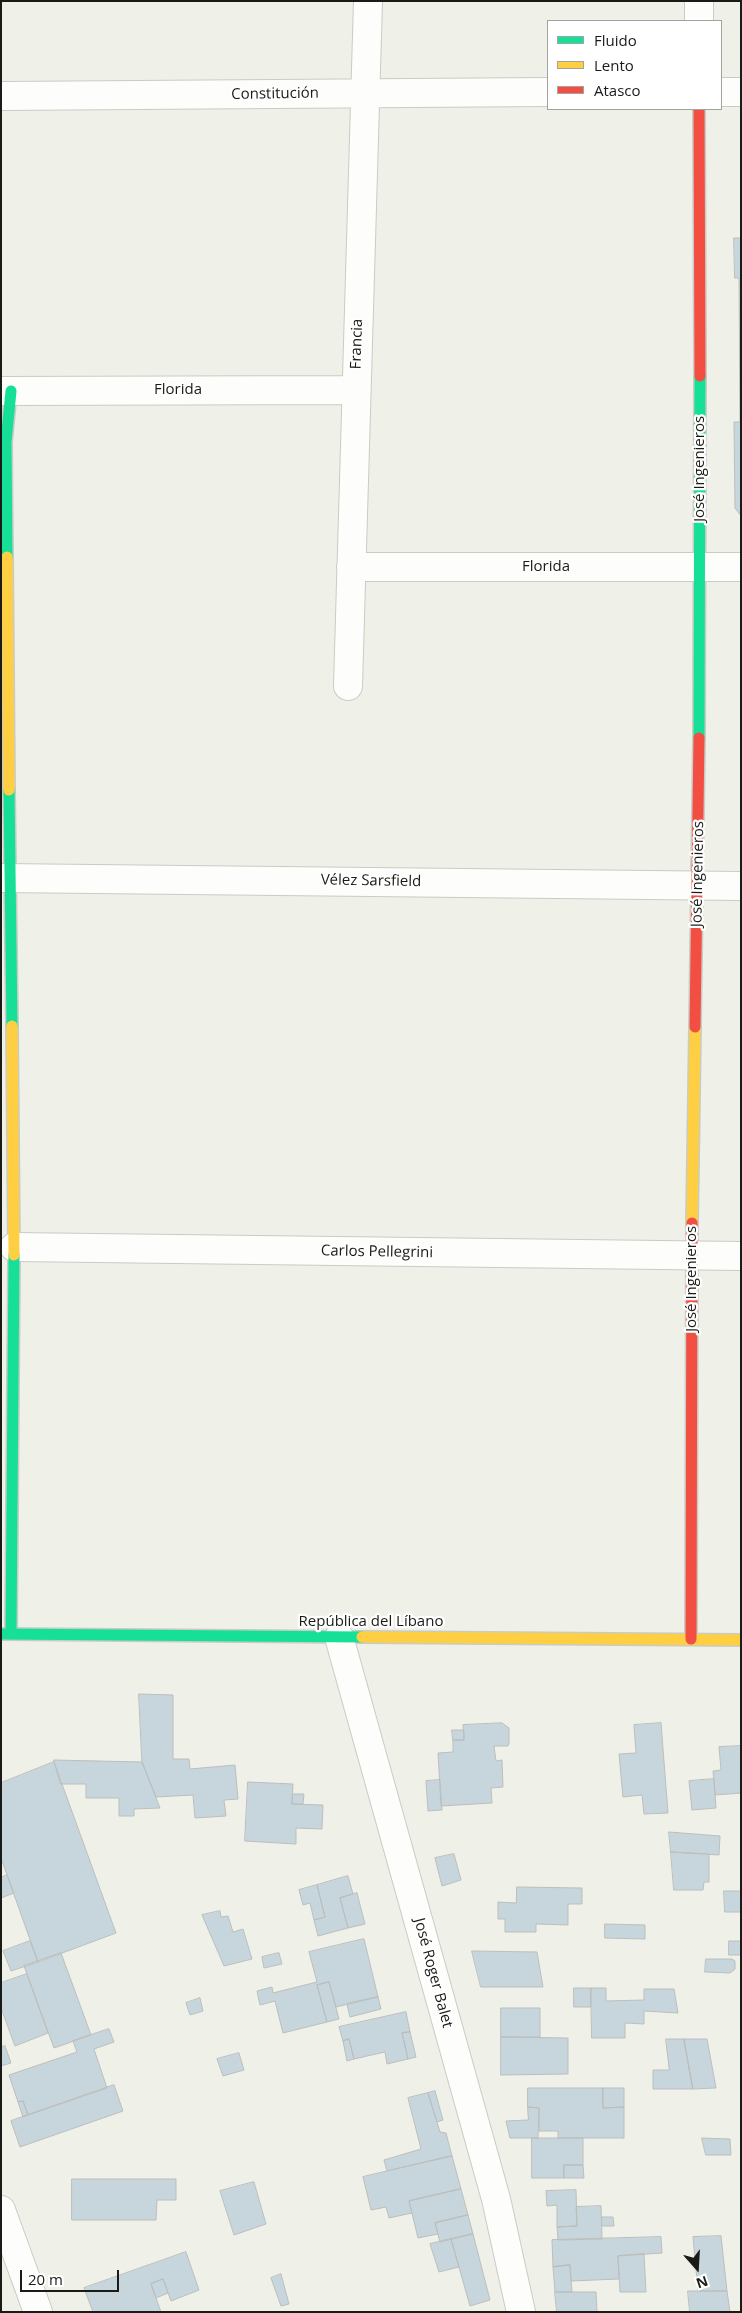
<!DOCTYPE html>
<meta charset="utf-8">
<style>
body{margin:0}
#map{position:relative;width:742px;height:2313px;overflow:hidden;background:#eff0e8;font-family:"Open Sans",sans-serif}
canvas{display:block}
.frame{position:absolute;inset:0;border:2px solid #1a1b16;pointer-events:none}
.legend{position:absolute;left:547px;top:20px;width:175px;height:90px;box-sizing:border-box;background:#fff;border:1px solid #a3a4a2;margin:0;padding:6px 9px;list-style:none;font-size:15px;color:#1a1b16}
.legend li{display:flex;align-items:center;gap:10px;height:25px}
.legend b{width:25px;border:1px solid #a3a4a2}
.north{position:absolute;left:672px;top:2243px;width:50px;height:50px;-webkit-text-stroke:4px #fff;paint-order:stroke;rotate:161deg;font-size:14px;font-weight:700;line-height:20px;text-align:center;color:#1a1b16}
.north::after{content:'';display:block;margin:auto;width:18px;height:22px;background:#1a1b16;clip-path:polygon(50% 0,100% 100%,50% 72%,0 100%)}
.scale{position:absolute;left:20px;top:2270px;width:99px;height:22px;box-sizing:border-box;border:2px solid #1a1b16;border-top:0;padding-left:6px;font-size:15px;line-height:18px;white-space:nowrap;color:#1a1b16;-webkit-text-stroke:4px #fff;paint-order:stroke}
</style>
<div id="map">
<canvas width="742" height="2313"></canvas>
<div class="frame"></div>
<ul class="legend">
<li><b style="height:6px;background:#16e098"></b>Fluido</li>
<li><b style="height:6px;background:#ffcf43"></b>Lento</li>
<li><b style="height:6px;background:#f24e42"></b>Atasco</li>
</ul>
<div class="north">N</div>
<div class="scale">20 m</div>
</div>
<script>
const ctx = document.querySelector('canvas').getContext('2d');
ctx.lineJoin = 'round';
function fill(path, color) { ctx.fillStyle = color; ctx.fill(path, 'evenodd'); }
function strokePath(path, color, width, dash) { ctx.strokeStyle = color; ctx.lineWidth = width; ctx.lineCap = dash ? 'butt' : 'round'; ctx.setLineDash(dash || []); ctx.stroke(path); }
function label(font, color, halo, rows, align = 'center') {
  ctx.font = font + ' "Open Sans",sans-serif'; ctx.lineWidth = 4.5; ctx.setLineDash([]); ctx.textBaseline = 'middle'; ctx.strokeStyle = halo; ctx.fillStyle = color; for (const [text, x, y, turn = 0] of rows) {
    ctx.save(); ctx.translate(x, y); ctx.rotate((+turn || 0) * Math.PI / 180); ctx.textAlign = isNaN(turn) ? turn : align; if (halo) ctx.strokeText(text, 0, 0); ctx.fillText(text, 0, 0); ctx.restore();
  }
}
const building = new Path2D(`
 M734,238H741V516L735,508L734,422H740L739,278H735Z
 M139,1694L173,1695V1759H189L190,1769L235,1765L238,1799L224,1800L226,1816L195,1818L193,1795L156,1797L142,1762Z
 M502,1723L509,1728V1743L508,1746H494L496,1761L502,1760L503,1787L491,1788L492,1803L441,1806L438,1753L453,1752V1740H464L463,1725Z
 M661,1723L668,1813L644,1814L642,1795L623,1797L619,1754L636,1753L634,1725Z
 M452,1730H464V1740H453Z
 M741,1746V1793L715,1795L713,1771L721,1770L719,1747Z
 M54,1760L142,1762L160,1808L134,1809V1816H119V1798H86V1784H61Z
 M54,1762L116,1933L38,1962L1,1858V1783Z
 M714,1779L716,1808L692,1810L689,1781Z
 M440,1780L442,1810L428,1811L426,1781Z
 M248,1782L293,1784L292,1804L323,1805L322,1829L296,1828V1844L245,1841Z
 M293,1794H304L303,1804H292Z
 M669,1832L720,1836L719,1855L671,1852Z
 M671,1852L709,1854V1882H704L703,1890H674Z
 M454,1854L461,1880L442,1886L435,1858Z
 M7,1875L14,1893L1,1898V1878Z
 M348,1876L353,1894L340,1898L348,1928L318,1936L314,1920L325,1917L317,1885Z
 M317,1885L325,1917L314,1920L310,1903L303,1905L299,1890Z
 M517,1887L582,1888V1904H568V1925L536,1924V1932H505V1919H498V1902L516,1903Z
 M724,1891H741V1912H725Z
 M357,1893L365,1924L348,1928L340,1898Z
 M220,1911L221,1917L228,1916L233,1932L243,1929L252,1959L224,1966L202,1915Z
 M605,1924L645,1925V1939L605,1938Z
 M364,1939L378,1997L336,2007L329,1982L317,1985L327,2022L283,2033L275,2001L260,2005L257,1991L272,1987L273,1993L317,1982L309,1952Z
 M30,1941L38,1962L11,1971L3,1951Z
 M729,1941H741V1955H729Z
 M472,1951L537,1952L543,1987H481Z
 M61,1953L91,2035L54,2048L24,1966Z
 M279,1953L282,1964L264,1968L262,1957Z
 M706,1959H732L735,1961V1969L730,1973L705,1972Z
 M27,1974L48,2033L15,2046L1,2008V1983Z
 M329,1982L339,2019L327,2022L317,1985Z
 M574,1988H591V2007H574Z
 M591,1988H606V2001L644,2000V1989H674L678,2013L644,2011V2024L625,2023V2038H592Z
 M378,1997L381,2009L350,2017L347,2004Z
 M200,1998L203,2011L190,2015L186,2003Z
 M501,2008H540V2037H501Z
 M406,2012L410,2032L402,2033L408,2059L387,2064L385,2052L354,2059L349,2039L343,2041L339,2027Z
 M109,2029L114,2042L94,2049L107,2088L28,2115L23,2101L18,2102L9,2075L77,2052L73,2041Z
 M410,2032L416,2057L408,2059L402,2033Z
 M501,2037L568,2038V2074L501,2075Z
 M349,2039L354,2059L347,2061L343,2041Z
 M666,2039H684L693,2089H653V2070H669Z
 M684,2039H707L716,2088L693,2089Z
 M5,2046L11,2063L1,2066V2047Z
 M239,2053L244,2070L223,2076L217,2059Z
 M114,2085L123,2111L20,2147L11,2121Z
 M528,2088H603V2108L624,2107V2138H558V2131H539V2108L528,2107Z
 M603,2088H624V2107L603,2108Z
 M435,2091L443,2120L437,2122L428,2093Z
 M428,2093L440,2132L446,2133L452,2156L387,2171L384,2160L421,2149L408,2098Z
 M23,2101L28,2115L23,2117L18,2102Z
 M528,2107L539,2108L538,2138H510L506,2121L528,2120Z
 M532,2138H583V2165H564V2178H532Z
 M702,2138L730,2139L731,2155H706Z
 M452,2156L461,2189L409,2201L412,2213L389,2218L386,2207L371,2210L363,2177Z
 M564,2165H583L584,2178H564Z
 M72,2179H176V2200H157L156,2220H72Z
 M254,2182L266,2224L234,2235L220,2191Z
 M461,2189L468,2215L435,2223L438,2234L418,2238L409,2201Z
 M576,2190L577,2226L557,2227V2205L547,2206L546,2191Z
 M601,2206L602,2239L558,2240L557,2227L577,2226L576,2207Z
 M468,2215L473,2234L440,2242L435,2223Z
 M602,2217H613L614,2226H602Z
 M473,2234L490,2300L470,2306L451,2239Z
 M721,2236L727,2291H698L693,2237Z
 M661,2237L662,2253L618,2256L619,2279L571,2281L570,2265L553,2267L552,2240Z
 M451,2239L459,2267L439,2272L430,2244Z
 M186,2252L199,2290L171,2301L163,2279L151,2284L161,2312H93L84,2288Z
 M644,2254L646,2292H620L618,2256Z
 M570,2265L572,2292H555L553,2267Z
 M281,2274L289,2304L281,2306L271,2278Z
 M163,2279L168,2293L156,2298L151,2284Z
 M688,2291H727L730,2312H690Z
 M555,2292H596L597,2312H557Z`);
const street = new Path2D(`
 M699,21V1
 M721,92H741
 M1,96L548,92
 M1,391L355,390
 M351,567H741
 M348,686L368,1
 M1,878L741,886
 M14,1247L741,1256
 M339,1637L496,2199L521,2312
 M1,2210L38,2312`);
const fast = new Path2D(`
 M7,557L6,442L11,391
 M699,738L700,376
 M9,790L12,1026
 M1,1634L362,1637
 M11,1634L14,1255`);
const slow = new Path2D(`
 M7,557L9,790
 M12,1026L14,1255
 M692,1223L695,1027
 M362,1637L741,1640`);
const jam = new Path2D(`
 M699,109L700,376
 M695,1027L699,738
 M691,1639L692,1223`);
const streetNames = [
 ["Constitución",275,94,-1],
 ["Francia",357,344,-88],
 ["Florida",178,390],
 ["José Ingenieros",700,469,-90],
 ["Florida",546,567],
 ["José Ingenieros",698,874,-89],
 ["Vélez Sarsfield",371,881,1],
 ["Carlos Pellegrini",377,1252,1],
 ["José Ingenieros",692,1279,-90],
 ["República del Líbano",371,1622],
 ["José Roger Balet",433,1973,75]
];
fill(building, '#c7d6dd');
strokePath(building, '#bbbebc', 1);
strokePath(street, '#cacbc5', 30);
strokePath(fast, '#cacbc5', 14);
strokePath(slow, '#cacbc5', 14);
strokePath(jam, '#cacbc5', 14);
strokePath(street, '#fdfdfc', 28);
strokePath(fast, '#16e098', 11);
strokePath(slow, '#ffcf43', 11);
strokePath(jam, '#f24e42', 11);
label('15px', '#1a1b16', '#fff', streetNames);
</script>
